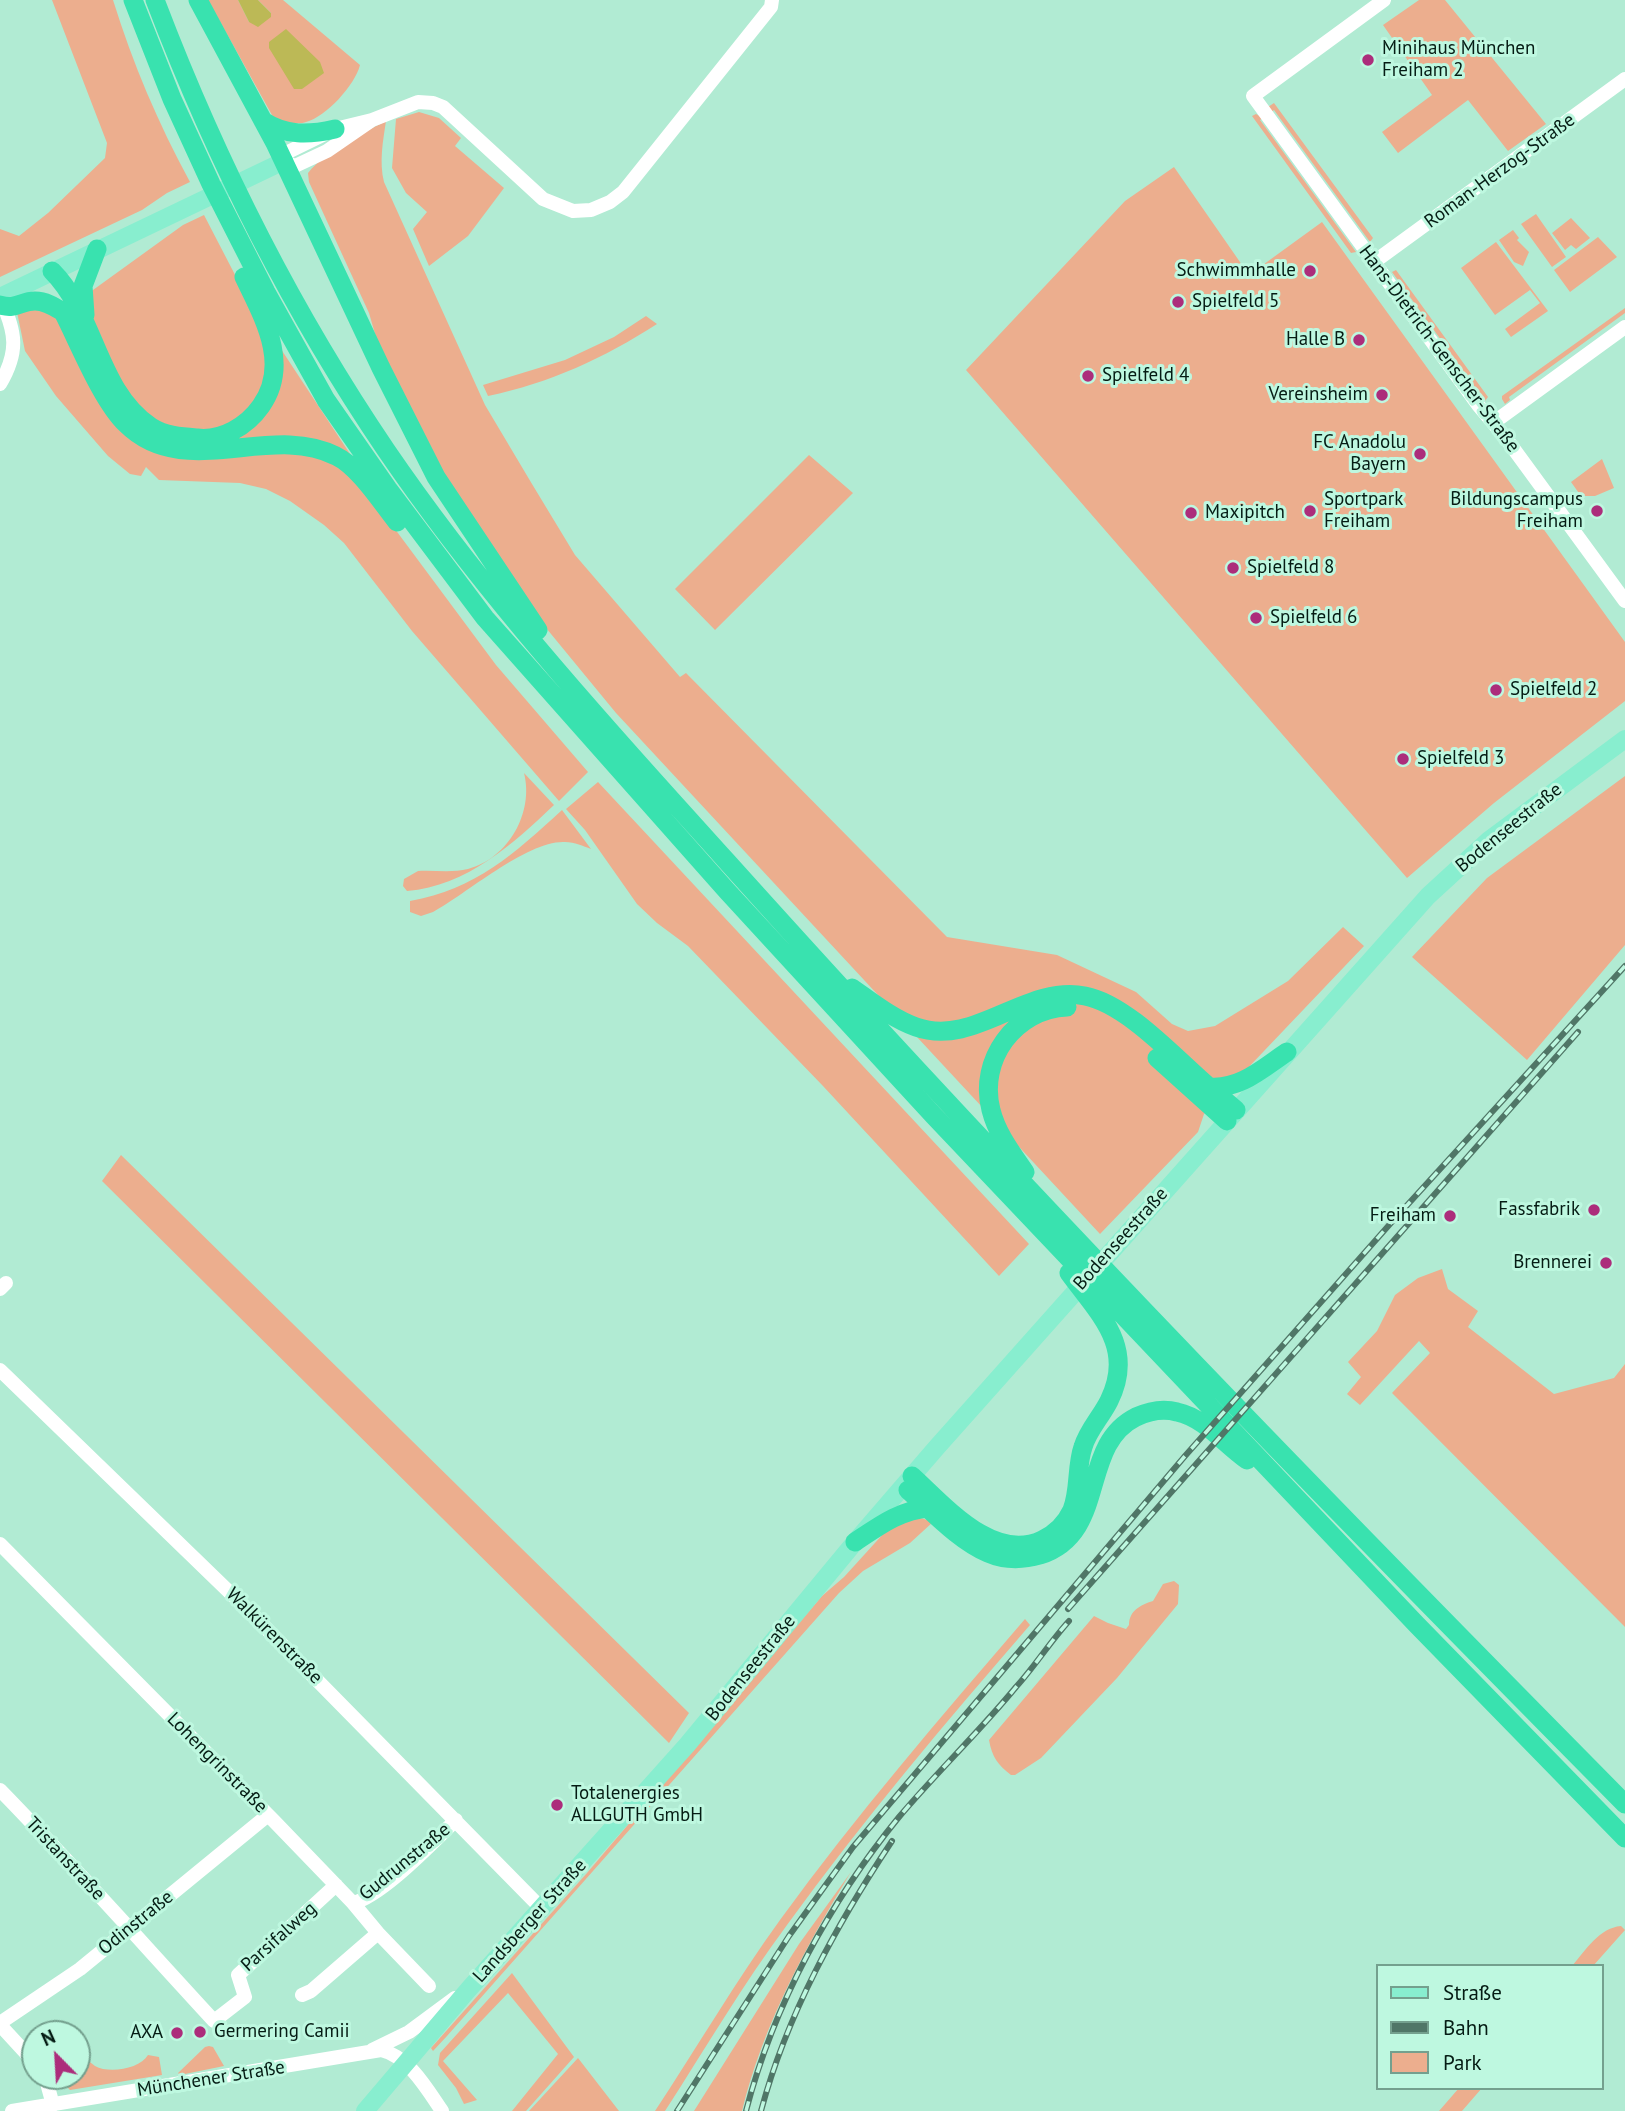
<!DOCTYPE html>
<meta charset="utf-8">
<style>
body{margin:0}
#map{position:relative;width:1625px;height:2111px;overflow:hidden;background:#b1ebd3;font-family:"PT Sans",sans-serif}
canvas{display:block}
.legend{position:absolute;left:1376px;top:1964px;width:228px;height:126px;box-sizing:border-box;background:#bef8e0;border:2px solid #74a08e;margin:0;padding:9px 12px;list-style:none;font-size:21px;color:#051c14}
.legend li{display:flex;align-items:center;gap:14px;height:35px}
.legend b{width:35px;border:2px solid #74a08e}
.north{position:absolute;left:21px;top:2020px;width:70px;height:70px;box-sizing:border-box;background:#bef8e0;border:2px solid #74a08e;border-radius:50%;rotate:336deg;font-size:19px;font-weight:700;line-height:28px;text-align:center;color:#051c14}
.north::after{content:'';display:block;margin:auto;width:24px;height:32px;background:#ac2d7b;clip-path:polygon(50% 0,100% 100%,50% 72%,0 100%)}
</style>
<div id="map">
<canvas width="1625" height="2111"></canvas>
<ul class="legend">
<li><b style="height:9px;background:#88eecf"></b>Straße</li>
<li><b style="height:9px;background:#507667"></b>Bahn</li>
<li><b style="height:19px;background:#ecae8e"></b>Park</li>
</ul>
<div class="north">N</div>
</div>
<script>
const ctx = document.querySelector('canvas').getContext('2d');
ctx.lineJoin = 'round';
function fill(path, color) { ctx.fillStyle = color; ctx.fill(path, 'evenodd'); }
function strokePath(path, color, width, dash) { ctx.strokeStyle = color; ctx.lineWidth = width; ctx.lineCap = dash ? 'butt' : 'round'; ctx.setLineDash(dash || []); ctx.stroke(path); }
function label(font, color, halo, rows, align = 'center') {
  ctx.font = font + ' "PT Sans",sans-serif'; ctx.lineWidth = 6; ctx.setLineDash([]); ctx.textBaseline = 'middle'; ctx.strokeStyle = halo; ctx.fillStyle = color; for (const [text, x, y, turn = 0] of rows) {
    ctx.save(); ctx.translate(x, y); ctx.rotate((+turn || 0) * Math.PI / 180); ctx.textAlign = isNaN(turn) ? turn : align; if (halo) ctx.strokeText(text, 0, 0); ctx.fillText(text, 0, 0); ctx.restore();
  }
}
const green = new Path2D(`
 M52,0H113C133,64 158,123 190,182L167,193L142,210L0,277V229L19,236L48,213L105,158L107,143Z
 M208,0H238L249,22L271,13L258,0H283L360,65C355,85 326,117 306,122C298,125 286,122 277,124Z
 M1419,0H1445L1546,124L1508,151L1468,100L1398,153L1382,132L1432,95L1383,25Z
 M1274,103L1373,238L1370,242L1274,110L1271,112L1268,107Z
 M419,112L439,118L461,138L455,146L504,188L468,236L429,266L413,229L427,212L406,193L392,168L396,119Z
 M1256,114L1263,118L1260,120L1356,252L1351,253L1252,116Z
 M386,121C383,141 379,162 384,182L485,405L532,484L575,555L680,677L686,673L947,937L1057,955L1136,992L1172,1024L1188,1031L1215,1026L1288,981L1343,927L1364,946L1204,1114L1198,1132L1100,1234L616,713L528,606L462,511L380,351L369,313L309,182L308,173C328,149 359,135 386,121Z
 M1174,167L1249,275L1322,222L1625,642V701L1494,803L1407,878L966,370L1125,201Z
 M1536,214L1566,257L1552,267L1521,224Z
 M204,215L246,296L354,460L389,521L496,665L588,772L559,801L412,631L344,543L324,525L290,501L266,489L240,483L159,480L146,467L141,476L130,474L108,456L56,396L25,351L17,312L34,308L57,316L183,225Z
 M1571,218L1590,238L1576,249L1571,245L1565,250L1552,233Z
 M1513,230L1519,238L1517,240L1529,252L1523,266L1514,262L1499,240Z
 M1598,237L1617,257L1570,292L1554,270Z
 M1496,242L1548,311L1511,337L1505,329L1540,303L1530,290L1495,315L1461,268Z
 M1396,270L1488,397L1485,401L1392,272Z
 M1625,308V313L1509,397L1510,400L1505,404L1502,399V396Z
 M646,316L657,324C604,358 550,383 488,396L483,385L565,360L614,337Z
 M809,455L853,493L715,630L675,589Z
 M1602,459L1614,488L1595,496H1581L1571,482Z
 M524,773L554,805C513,844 467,886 407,891L403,886L404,879L418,871C434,870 452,873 468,869C509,858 534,812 524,773Z
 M1625,776V945L1527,1060L1412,957L1487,878Z
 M598,782L1029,1244L999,1276L823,1086L688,946L657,923L637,904L585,830L566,809Z
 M562,810L591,849C583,846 575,842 565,842C528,840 466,894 433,912L421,916L410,912V901C476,889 514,854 562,810Z
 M121,1155L689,1713L669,1743L102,1181Z
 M1442,1269L1448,1289L1478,1311L1468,1327L1554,1394L1614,1378L1625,1364V1627L1392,1393L1430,1353L1419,1341L1360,1405L1347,1394L1361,1377L1348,1362L1377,1331L1395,1295L1418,1278Z
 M921,1518L933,1522L910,1543L863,1571L839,1593L447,2036L433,2051L431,2048L587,1873L822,1596L844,1577L894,1522Z
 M1174,1581L1179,1585L1178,1604L1117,1678L1041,1758L1015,1775H1011C998,1765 992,1757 989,1740L1094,1616L1108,1623L1126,1629L1129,1625C1129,1611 1140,1605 1153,1601L1163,1584Z
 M1025,1619L1030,1625C946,1722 863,1820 787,1925C743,1984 705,2049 665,2111H655C697,2047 736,1981 780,1920C856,1815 941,1717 1025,1619Z
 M851,1872C806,1946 763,2025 742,2111H694L799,1944Z
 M1621,1926L1625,1930L1593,1966H1572C1586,1950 1599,1928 1621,1926Z
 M512,1973L574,2057L526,2111H512L558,2054L508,1993L443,2061L477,2100L464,2104L456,2088L438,2065L440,2053Z
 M209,2046L213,2047L224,2066L180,2075L178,2073L205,2047Z
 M148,2055L159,2057L162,2075L70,2090L56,2076H77V2069L86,2058C89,2061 92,2064 95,2066C109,2074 140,2069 148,2055Z
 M578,2058L619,2111H529Z
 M1459,2088H1482L1462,2111H1439Z`);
const water = new Path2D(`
 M238,0H258L271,13V17L258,27L249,22Z
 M286,29L320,62L324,73L302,89H294L269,48V42Z`);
const minor = new Path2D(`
 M1384,0L1253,96L1478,405L1505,437L1625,601
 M372,120L327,151L295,166L284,161L288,152L335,129L372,120L418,102L433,103L443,107L543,199L573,211L591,210L610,202L623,192L771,7L772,0
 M1374,262L1625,79
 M0,384C19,352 16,332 1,300
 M1493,423L1625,327
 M0,1289L6,1283
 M0,1370L253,1615L542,1909
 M0,1544L274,1821L353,1903L378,1933L429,1986
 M0,1790C74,1866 143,1944 214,2021L245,1997L238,1975L336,1885
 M353,1903C382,1896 433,1842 456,1820
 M302,1995L311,1991L378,1933
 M0,2023L80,1969L268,1815
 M0,2025L35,2063
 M372,2050L409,2032L455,1998
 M45,2076L53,2105
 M12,2111L381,2050C408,2056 427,2089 442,2111`);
const major = new Path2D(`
 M0,297L284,161
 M365,2111L468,1990L687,1745L855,1542L937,1447L1379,951L1428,896L1489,840L1625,739`);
const highway = new Path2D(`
 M133,0L172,99L211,184L266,292L326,400L388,489L485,618L727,891L934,1116L1417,1625L1625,1838
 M155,0C215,158 291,310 386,450C472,576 573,691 676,805C742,878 807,951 874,1023C1119,1289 1371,1547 1625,1804
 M198,0L275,143L381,368L436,477L538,630
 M263,121C286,136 309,135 335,129
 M52,271C96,315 97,391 151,427C165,436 182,437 197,438C222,441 247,426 261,406C291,364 263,317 244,277
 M0,305C16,310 21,301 35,301C46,301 55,307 63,312C79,343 102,401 126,424C184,482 270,422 336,456C359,467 381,502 397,522
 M85,315L83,286L97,249
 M852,988C872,1002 893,1019 916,1027C975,1048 1025,984 1085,996C1127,1004 1176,1059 1209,1087C1240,1090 1263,1068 1287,1052
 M1157,1058L1227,1121
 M1209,1087L1236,1110
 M1025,1172C1012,1153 997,1134 991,1110C978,1060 1015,1009 1067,1007
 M912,1476C945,1506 993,1563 1042,1540C1055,1534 1066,1523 1072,1510C1080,1490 1076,1467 1083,1447C1088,1430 1101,1417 1109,1401C1136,1347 1099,1314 1069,1273
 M908,1490C932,1511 958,1540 988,1553C1004,1560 1023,1560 1040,1555C1109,1533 1078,1446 1136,1417C1149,1411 1163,1408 1177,1412C1205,1418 1224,1444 1247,1460
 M855,1542C879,1526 900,1510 929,1508`);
const rail = new Path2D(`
 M1068,1609L1578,1032
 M677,2111L789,1936L853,1847L1185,1456L1390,1224L1625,966
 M746,2111C774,2004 829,1903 899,1817C937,1772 979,1732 1016,1687C1035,1666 1050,1642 1069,1621
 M761,2111C787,2014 837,1924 892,1841`);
const markers = [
 [1368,60,7,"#ac2d7b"],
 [1310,271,7,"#ac2d7b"],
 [1178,302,7,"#ac2d7b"],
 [1359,340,7,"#ac2d7b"],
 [1088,376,7,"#ac2d7b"],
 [1382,395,7,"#ac2d7b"],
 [1420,454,7,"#ac2d7b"],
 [1310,511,7,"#ac2d7b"],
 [1597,511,7,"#ac2d7b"],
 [1191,513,7,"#ac2d7b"],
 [1233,568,7,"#ac2d7b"],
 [1256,618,7,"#ac2d7b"],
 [1496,690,7,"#ac2d7b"],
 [1403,759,7,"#ac2d7b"],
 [1594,1210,7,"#ac2d7b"],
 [1450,1216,7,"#ac2d7b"],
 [1606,1263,7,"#ac2d7b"],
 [557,1805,7,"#ac2d7b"],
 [200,2032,7,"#ac2d7b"],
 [177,2033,7,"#ac2d7b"]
];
const poiNames = [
 ["Minihaus München",1382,49],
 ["Freiham 2",1382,71],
 ["Schwimmhalle",1296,271,"right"],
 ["Spielfeld 5",1192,302],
 ["Halle B",1345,340,"right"],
 ["Spielfeld 4",1102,376],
 ["Vereinsheim",1368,395,"right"],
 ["FC Anadolu",1406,443,"right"],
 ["Bayern",1406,465,"right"],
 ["Sportpark",1324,500],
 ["Freiham",1324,522],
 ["Bildungscampus",1583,500,"right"],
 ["Freiham",1583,522,"right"],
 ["Maxipitch",1205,513],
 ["Spielfeld 8",1247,568],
 ["Spielfeld 6",1270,618],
 ["Spielfeld 2",1510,690],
 ["Spielfeld 3",1417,759],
 ["Fassfabrik",1580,1210,"right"],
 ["Freiham",1436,1216,"right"],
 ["Brennerei",1592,1263,"right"],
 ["Totalenergies",571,1794],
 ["ALLGUTH GmbH",571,1816],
 ["Germering Camii",214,2032],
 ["AXA",163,2033,"right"]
];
const streetNames = [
 ["Roman-Herzog-Straße",1500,171,-36],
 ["Hans-Dietrich-Genscher-Straße",1439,349,53],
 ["Bodenseestraße",1509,828,-39],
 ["Bodenseestraße",1121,1239,-48],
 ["Walkürenstraße",274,1636,45],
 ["Bodenseestraße",751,1668,-51],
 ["Lohengrinstraße",217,1763,45],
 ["Tristanstraße",65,1859,47],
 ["Gudrunstraße",405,1862,-39],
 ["Landsberger Straße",530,1921,-48],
 ["Odinstraße",136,1923,-39],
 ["Parsifalweg",279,1937,-42],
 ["Münchener Straße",211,2079,-9]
];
fill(green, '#ecae8e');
fill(water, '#bcb956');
strokePath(minor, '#fff', 14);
strokePath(major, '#88eecf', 18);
strokePath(highway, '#39e2af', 19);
strokePath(rail, '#507667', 6);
strokePath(rail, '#bef8e0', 3.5, [10]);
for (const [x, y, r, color] of markers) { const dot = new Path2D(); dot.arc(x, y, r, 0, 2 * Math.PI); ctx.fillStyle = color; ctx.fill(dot); strokePath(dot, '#bef8e0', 2.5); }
label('19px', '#051c14', '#bef8e0', poiNames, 'left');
label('19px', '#051c14', '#bef8e0', streetNames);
</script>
